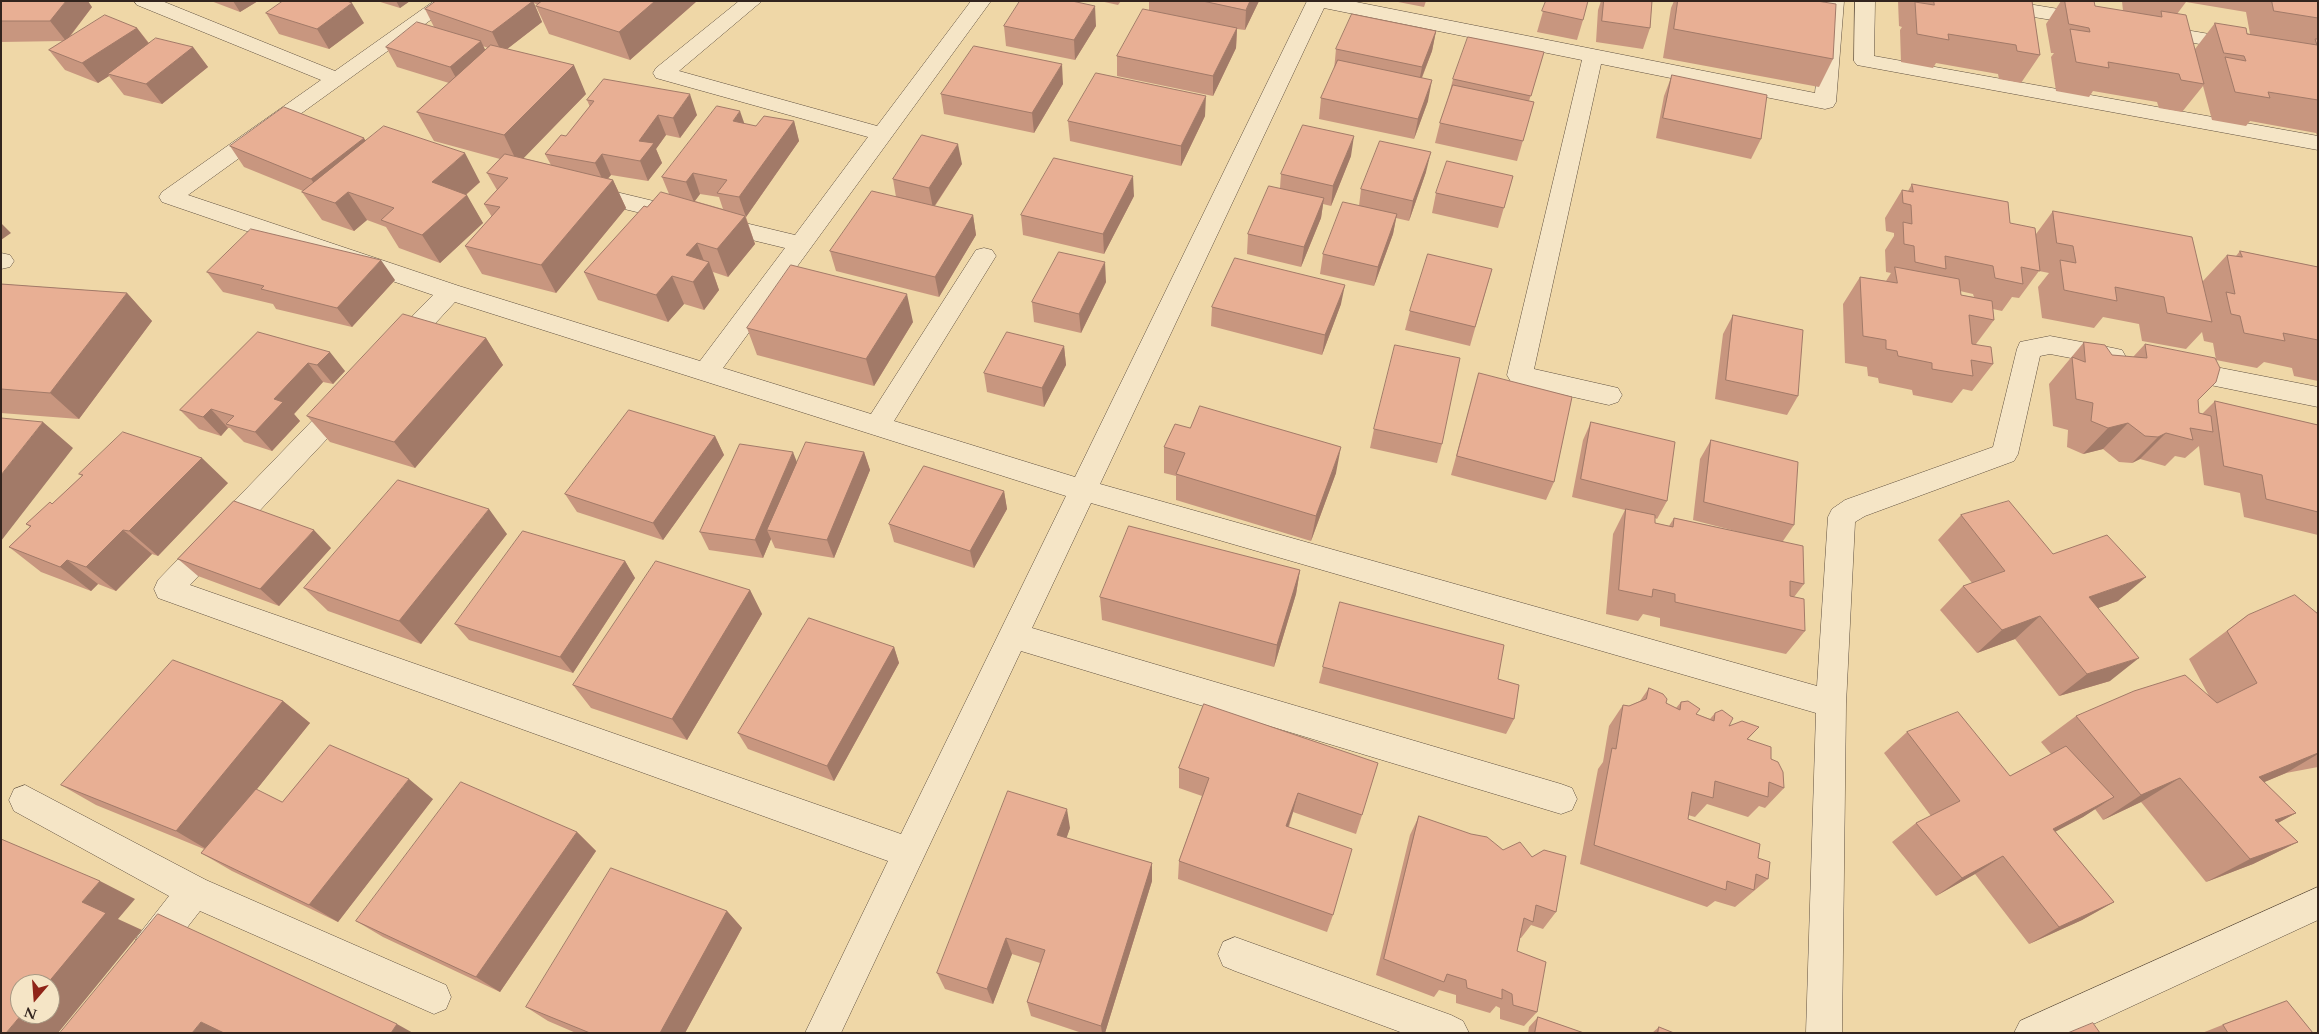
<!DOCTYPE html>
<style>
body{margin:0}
#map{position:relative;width:2319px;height:1034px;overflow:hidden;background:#efd7a7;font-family:Cardo,serif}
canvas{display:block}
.frame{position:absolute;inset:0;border:2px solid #32241e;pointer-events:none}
.north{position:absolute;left:10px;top:974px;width:50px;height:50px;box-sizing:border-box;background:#f5e5c6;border:1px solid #a79883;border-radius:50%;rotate:198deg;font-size:14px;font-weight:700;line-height:20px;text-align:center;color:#32241e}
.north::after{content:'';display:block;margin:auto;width:18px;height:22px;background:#8f2418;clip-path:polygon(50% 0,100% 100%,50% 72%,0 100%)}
</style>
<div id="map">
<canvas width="2319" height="1034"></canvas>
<div class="frame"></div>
<div class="north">N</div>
</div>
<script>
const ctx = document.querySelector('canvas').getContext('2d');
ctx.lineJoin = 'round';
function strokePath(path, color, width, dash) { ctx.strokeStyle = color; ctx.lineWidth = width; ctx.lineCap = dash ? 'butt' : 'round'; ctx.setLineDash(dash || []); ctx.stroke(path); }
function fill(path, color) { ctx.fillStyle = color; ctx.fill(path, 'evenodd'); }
const minor = new Path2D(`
 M134,1H162L335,71L434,1H457L188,195L459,286L700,361L785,248L579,198L576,193L579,188L587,185L795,235L868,137L656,78L653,73L656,68L739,1H762L679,71L877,126L971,1H991L723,368L871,414L976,250L984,248L992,250L996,256L894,421L1075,477L1307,1H1351L1815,93L1824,1H1844L1836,102L1833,107L1825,109L1601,64L1534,369L1618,388L1622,395L1618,402L1609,405L1520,385L1511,382L1507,375L1582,60L1324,8L1100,484L1817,686L1828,517L1832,509L1845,500L1993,447L2017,349L2020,342L2050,336L2113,348L2122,350L2126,357L2122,364L2113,366L2050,354L2040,356L2018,454L2014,461L1865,516L1855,522L1846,704L1842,1033H1806L1816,713L1091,503L1032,628L1561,784L1572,788L1577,799L1572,810L1561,814L1021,651L841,1033H805L888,861L158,598L154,589L158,580L337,395L346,392L355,395L359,402L355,409L190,585L901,834L1066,496L455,302L407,354L398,356L389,354L386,347L389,340L433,295L162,202L159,197L162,192L321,80L137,5Z
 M1855,1H1875L1874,56L2318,136V150L1857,65L1854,61Z
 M1962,1H2010L2089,14L2096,16L2099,20L2096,24L2089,26L1972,7L1965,5Z
 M2156,25L2239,39L2246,41L2249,45L2246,49L2239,51L2149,35L2146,31L2149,27Z
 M1,253L10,255L14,261L10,267L1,269Z
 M2180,360L2318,387V407L2171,377L2167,370L2171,363Z
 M25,785L206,880L446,985L451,997L446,1009L434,1014L200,911L161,961L149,966L137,961L132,949L137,937L169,896L14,811L9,800L14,789Z
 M2318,887V920L2074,1033H2014L2020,1021Z
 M1235,937L1451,1015L1463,1021L1469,1033H1403L1235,971L1223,966L1218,954L1223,942Z`);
const wall = new Path2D(`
 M1,1L92,7L69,38L137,28L149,43L193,47L208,67L162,104L124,95L109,76L98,83L65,70L49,50L63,41L1,42Z
 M211,1H258L240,12Z
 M377,1H410L400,8Z
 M436,1H697L630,60L549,34L536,6L538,5L534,3L542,22L507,49L586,94L523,158L551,165L545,154L566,136L590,107L587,100L697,115L680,138L666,135L656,149L662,163L648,181L611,175L608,178L613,180L626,208L556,293L482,274L465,246L492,217L484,204L497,190L487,173L500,159L434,141L417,112L449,83L397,67L386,47L434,27L425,9ZM483,46L488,48L485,50Z
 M1100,1H1121L1118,5Z
 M1149,1H1259L1245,30L1237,29L1236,48L1213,96L1117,76V56L1149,10Z
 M1393,1H1426L1424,7Z
 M1546,1L1583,20L1577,40L1537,32Z
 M1601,1H1652L1650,28L1643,49L1596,42L1598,10Z
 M1674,1H1819L1833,59L1819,87L1663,58L1671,8Z
 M1898,1H2032L2040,55L2021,83L1999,79L1998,74L1936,63L1933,68L1901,62L1900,30L1902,27L1899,26Z
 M2061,1H2094L2095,6L2123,11L2122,1H2318V138L2316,133L2250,121L2246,126L2212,120L2203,86L2182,112L2159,108L2157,102L2093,91L2089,97L2056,91L2051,57L2054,53H2051L2046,24ZM2186,2L2246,12L2250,34L2215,23L2195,49L2177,14Z
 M266,13L364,23L329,49L279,34Z
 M1004,26H1096L1075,60L1006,46Z
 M1436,31L1432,51L1422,78L1428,101L1414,139L1319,119L1321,98L1334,70L1336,49Z
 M1544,52L1529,101L1534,102L1517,161L1435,143L1440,123L1448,99L1453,79Z
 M1672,75L1761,139L1751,159L1656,138L1664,96Z
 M1063,84L1034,133L944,114L941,94Z
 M1205,116L1181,166L1070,141L1068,121Z
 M794,121L799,141L746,217L755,244L728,277L713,272L719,290L704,310L684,304L668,322L598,300L584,272L647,207L669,194L662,177L745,124L756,126ZM700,194L719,197L723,209L695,201Z
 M365,141L480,182L466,195L483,223L440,263L399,248L386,227L367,220L354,231L322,220L302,192L303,191L244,167L230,146Z
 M1351,156L1331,206L1323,204L1321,218L1301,267L1247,254L1248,234L1280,188L1281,174Z
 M962,164L935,206L973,215L976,235L939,297L836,271L830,251L896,197L893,179Z
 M1426,172L1409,221L1396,218L1393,234L1374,286L1320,274L1323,254L1359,206L1361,189Z
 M1513,176L1498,228L1432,213L1436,193Z
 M1912,184L2036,234L2053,211L2203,281L2227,255L2236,256L2240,251L2318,267V381L2294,376L2292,368L2264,362L2257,368L2216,360L2213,343L2204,341L2202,332L2186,349L2142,341L2139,324L2103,317L2094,328L2042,318L2038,287L2049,273L2039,271L2019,298L2012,297L2002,311L1993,309L1994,320L1976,344L1993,364L1972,391L1963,389L1952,403L1913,395L1912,390L1879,383L1878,378L1868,376L1867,367L1845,363L1843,304L1860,277L1886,281L1891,273L1886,272L1885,250L1894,236V233L1886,231L1885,218L1902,190L1908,191ZM1960,291L1973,294L1974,297L1961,295Z
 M1134,196L1104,254L1023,235L1021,215Z
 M1492,269L1470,346L1405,330L1410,311Z
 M207,272L395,280L352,327L276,309L273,304L223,292Z
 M1106,282L1081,333L1034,322L1032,302Z
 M1,284L127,293L152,321L79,419L1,413Z
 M1341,304L1322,355L1211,326L1212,307Z
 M1733,315L1798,396L1787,415L1715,399L1723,334Z
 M913,322L874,386L757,355L747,328Z
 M258,332L345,371L333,384L323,382L294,414L300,421L272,451L244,442L230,428H228L221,436L199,429L180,410Z
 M486,338L503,365L415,468L330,442L307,416Z
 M2084,342L2112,355L2133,357L2145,344L2198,400L2199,413L2202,414L2215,401L2318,425V535L2244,517L2240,493L2204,485L2199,446L2185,458L2175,456L2165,466L2140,459L2132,463L2119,462L2103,449L2083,454L2067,447L2068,430L2053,426L2049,384Z
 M1064,346L1066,365L1044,407L987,392L984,373Z
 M1479,373L1554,482L1546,500L1451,475Z
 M1591,422L1667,501L1657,519L1655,518V523L1669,526L1674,518L1739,532L1693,520L1700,459L1711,440L1794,525L1783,541L1804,584L1794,597L1805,631L1786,654L1660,626V618L1643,614L1638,621L1606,614L1613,534L1625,510L1572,497L1583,440Z
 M1374,429L1442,444L1437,463L1370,448Z
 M715,436L724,455L663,540L577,512L565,494Z
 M1164,447L1336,473L1311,541L1176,500V476L1164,473Z
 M864,452L870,470L834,558L775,548L771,539L763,558L709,550L700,532L797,462Z
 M79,474L228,483L158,556L152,554L116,591L98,584L91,591L41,572L9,547L30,527L26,524L52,504L82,476Z
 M1004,491L1007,509L974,568L894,542L889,524Z
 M1961,515L2053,554L2118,601L2098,608L2110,681L2059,696L2015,639L1977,653L1940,610L1963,586L1972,583L1938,540Z
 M507,534L421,644L328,611L304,588Z
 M331,548L279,606L198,576L178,559Z
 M625,561L635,578L573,673L469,640L455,624Z
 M1300,570L1296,594L1274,667L1102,620L1100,597Z
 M750,590L762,614L687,740L591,708L573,685Z
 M2318,614V767L2286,773L2264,782L2296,813L2278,823L2298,842L2253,864L2206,882L2141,802L2103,820L2095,809L2083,817L2055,831L2114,902L2082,920L2029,944L1975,874L1936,896L1892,842L1916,823L1931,816L1884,753L1907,732L2010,776L2051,754L2041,742L2076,716L2209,696L2189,659L2248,615Z
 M894,647L899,663L834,781L748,749L738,733Z
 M1323,667L1498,679L1514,719L1506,734L1319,683Z
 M1649,688L1666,703L1676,708L1681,702L1696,714L1710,719L1715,713L1729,726L1759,727L1748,739L1771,759L1784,788L1765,808L1759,806L1748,817L1707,804L1695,817L1688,815V819L1758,858L1768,879L1735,907L1715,901L1707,907L1580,864L1598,769L1603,762L1609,726L1623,705L1629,706L1640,701Z
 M283,701L310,723L256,790L282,802L433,799L338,922L232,871L201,853L204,849L96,805L61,785Z
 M1204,704L1362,815L1356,834L1293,812L1289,827L1333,915L1327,932L1178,879L1179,861L1202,796L1179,788V768Z
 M1419,816L1556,912L1543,929L1531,925L1521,938H1520L1517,951L1537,1012L1524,1026L1500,1019V1008L1496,1006L1490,1013L1456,1003V995L1439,990L1434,997L1376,975L1410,835Z
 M1070,828L1066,838L1152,863V881L1105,1033H1082L1031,1016L1027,1002L1040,963L1012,954L993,1004L945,989L937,973Z
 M577,832L596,851L500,992L383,937L356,921Z
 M727,911L742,928L685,1033H576L548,1021L526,1007Z
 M2287,1001L2313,1033H2202L2240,1018Z
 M1538,1017L1584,1033H1528L1529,1027Z
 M1659,1027L1674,1033H1652Z`);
const shadedWall = new Path2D(`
 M66,1H88L92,7L66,41L50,21Z
 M233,1H258L240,12Z
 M396,1H410L400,8Z
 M533,1L542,22L502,53L492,32Z
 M655,1H697L630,60L619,32Z
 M1250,1H1259L1245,30L1246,10Z
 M352,3L364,23L329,49L317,29Z
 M1095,6L1096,26L1075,60L1074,40Z
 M137,28L152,48L108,74L109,76L98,83L82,63Z
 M1237,28L1236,48L1213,96V76Z
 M1436,31L1432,51L1418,87L1422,67Z
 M481,41L491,62L461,87L450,67Z
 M193,47L208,67L162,104L146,84Z
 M1062,64L1063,84L1034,133L1032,113Z
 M574,65L586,94L518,164L504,135Z
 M1432,80L1428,101L1414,139L1418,119Z
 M690,94L697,115L680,138L673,118Z
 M1206,96L1205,116L1181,166V146Z
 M740,111L747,131L733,121Z
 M658,115L666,135L656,149L662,163L648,181L640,161L639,141Z
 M794,121L799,141L746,217L739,197Z
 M1354,136L1351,156L1331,206L1333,186Z
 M364,138L376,158L325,199L311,179Z
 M958,144L962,164L933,208L929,188Z
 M1431,152L1426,172L1409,221L1413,201Z
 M465,153L480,182L448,210L432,182Z
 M602,154L611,175L604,183L595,163Z
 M693,173L700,194L694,202L686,182Z
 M1133,176L1134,196L1104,254L1103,234Z
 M613,180L626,208L556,293L541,265Z
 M348,192L367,220L354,231L335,203Z
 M467,195L483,223L440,263L422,235Z
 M1324,198L1321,218L1301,267L1304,247Z
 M1397,214L1393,234L1374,286L1378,267Z
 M973,215L976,235L939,297L935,277Z
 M745,216L755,244L728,277L717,249Z
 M1,223L11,233L1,240Z
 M697,243L706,266L709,262L719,290L704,310L693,282L686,255Z
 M381,260L395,280L352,327L337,308Z
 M1105,262L1106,282L1081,333L1079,314Z
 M672,276L684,304L668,322L656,295Z
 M1345,285L1341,304L1322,355L1325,335Z
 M127,293L152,321L79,419L50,393Z
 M907,294L913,322L874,386L866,359Z
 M486,338L503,365L415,468L394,442Z
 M1064,346L1066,365L1044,407L1042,388Z
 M330,352L345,371L333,384L317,365Z
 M308,363L323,382L294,414L300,421L272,451L255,432L274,399Z
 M211,409L228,428L221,436L203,417Z
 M43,422L73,448L1,541V475Z
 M2128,423L2103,449L2083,454L2108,428Z
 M2166,433L2140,459L2132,463L2158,437Z
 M715,436L724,455L663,540L653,523Z
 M1341,447L1336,473L1311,541L1316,516Z
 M793,452L800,470L767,530L771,539L763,558L755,540Z
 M864,452L870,470L834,558L827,540Z
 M202,458L228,483L158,556L129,531Z
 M1004,491L1007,509L974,568L970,551Z
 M489,509L507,534L421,644L399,621Z
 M123,530L152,554L116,591L86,567Z
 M314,530L331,548L279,606L260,589Z
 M67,560L98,584L91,591L60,567Z
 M625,561L635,578L573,673L560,657Z
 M1300,570L1296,594L1274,667L1277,645Z
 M2146,577L2118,601L2062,621L2089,597Z
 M750,590L762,614L687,740L672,719Z
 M2040,616L2015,639L1977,653L2002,630Z
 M894,647L899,663L834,781L827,766Z
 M2139,658L2110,681L2059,696L2087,674Z
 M283,701L310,723L208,850L176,831Z
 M2318,753V754L2286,773L2217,802L2259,777Z
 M2180,778L2141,802L2103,820L2141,795Z
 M409,779L433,799L338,922L309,905Z
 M1298,793L1293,812L1282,845L1286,826Z
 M2114,797L2083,817L2025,848L2053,829Z
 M1067,809L1070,828L1061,854L1057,835Z
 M2296,813L2252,837L2275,820Z
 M577,832L596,851L500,992L476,977Z
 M2298,842L2253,864L2206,882L2250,859Z
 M2003,856L1975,874L1936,896L1962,878Z
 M1152,863V881L1105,1033H1102L1101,1026Z
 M100,881L135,899L118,919L142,930L58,1033H6L22,1014H50V984H47L82,902Z
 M2114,902L2082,920L2029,944L2059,927Z
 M727,911L742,928L685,1033H660Z
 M1006,938L1012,954L993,1004L987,989Z
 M201,1022L228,1033H192Z
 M397,1024L413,1033H391Z`);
const building = new Path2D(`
 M1,1H66L50,21H1Z
 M283,1H347L352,3L317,29L266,13Z
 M436,1H533L492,32L425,9Z
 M542,1H655L619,32L536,6Z
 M1020,1H1072L1095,6L1074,40L1004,26Z
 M1203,1H1250L1246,10Z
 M1546,1H1588L1583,20L1542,11Z
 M1604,1H1652L1650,28L1602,21Z
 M1678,1H1817L1836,4L1833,59L1674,29Z
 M1934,1H2032L2040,55L2017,51L2016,45L1948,34L1949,40L1917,34L1915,2L1934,5Z
 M2065,1H2094L2095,6L2162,17L2161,11L2186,15L2204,84L2181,80L2179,74L2108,62L2109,68L2076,62L2070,29L2090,32L2089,28L2069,24Z
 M2272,1H2318V18L2274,11Z
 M1143,9L1237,28L1213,76L1117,56Z
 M1352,14L1436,31L1422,67L1336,49Z
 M105,15L137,28L82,63L49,50Z
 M417,22L481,41L450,67L386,47Z
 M2215,23L2246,28L2247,34L2317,45L2315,39H2318V100L2268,92L2270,98L2235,92L2225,57L2246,61L2244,56L2224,53Z
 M1468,37L1544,52L1531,96L1453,79Z
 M156,38L193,47L146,84L108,74Z
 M491,45L574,65L504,135L417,112Z
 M974,46L1062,64L1032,113L941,94Z
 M1338,60L1432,80L1418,119L1321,98Z
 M1096,73L1206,96L1181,146L1068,121Z
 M1672,75L1767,95L1761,139L1663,118Z
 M604,79L690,94L673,118L658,115L639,141L654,143L640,161L602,154L595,163L545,154L561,135L566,136L594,101L587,100Z
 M1453,85L1534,102L1523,141L1440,123Z
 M717,106L740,111L733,121L756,126L764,116L794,121L739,197L717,193L727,180L693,173L686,182L662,177Z
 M284,107L364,138L311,179L230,146Z
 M1303,125L1354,136L1333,186L1281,174Z
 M384,126L465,153L432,182L467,195L422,235L381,220L394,208L348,192L335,203L302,192Z
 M922,135L958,144L929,188L893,179Z
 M1380,141L1431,152L1413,201L1361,189Z
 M505,154L613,180L541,265L465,246L500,207L484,204L508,178L487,173Z
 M1054,158L1133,176L1103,234L1021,215Z
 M1447,161L1513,176L1504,208L1436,193Z
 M1912,184L2008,202L2010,223L2035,228L2040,271L2021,267L2023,284L1995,278L1993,266L1945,256L1946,269L1915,262L1914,246L1904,244L1903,222L1912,224L1911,205L1903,203L1902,190L1913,192Z
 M1269,186L1324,198L1304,247L1248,234Z
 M872,191L973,215L935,277L830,251Z
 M661,192L745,216L717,249L697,243L686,255L709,262L693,282L672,276L656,295L584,272L644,206L647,207Z
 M1343,202L1397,214L1378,267L1323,254Z
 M2053,211L2192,237L2212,322L2167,313L2164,297L2115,287L2117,301L2064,290L2060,260L2076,263L2073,246L2057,243Z
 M251,229L381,260L337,308L261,289L264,286L207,272Z
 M2240,251L2318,267V340L2283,333L2285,341L2244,333L2240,316L2231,314L2226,292L2235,294L2227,255L2242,257Z
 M1059,252L1105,262L1079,314L1032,302Z
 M1428,254L1492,269L1475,327L1410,311Z
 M1235,258L1345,285L1325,335L1212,307Z
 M791,265L907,294L866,359L747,328Z
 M1895,267L1959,279L1961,295L1992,301L1994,320L1969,315L1972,344L1991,347L1993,364L1971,360L1973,376L1932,369V363L1898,356L1897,351L1886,349V340L1863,336L1860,277L1897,283Z
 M1,284L127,293L50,393L1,389Z
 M403,314L486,338L394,442L307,416Z
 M1733,315L1803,330L1798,396L1726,380Z
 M258,332L330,352L317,365L308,363L274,399L283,402L255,432L226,424L234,416L211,409L203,417L180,410Z
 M1007,332L1064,346L1042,388L984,373Z
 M2084,342L2105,345L2112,355L2147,358L2145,344L2215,358L2220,368L2216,382L2198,400L2199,413L2211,416L2213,432L2190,428L2193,440L2166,433L2158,437L2145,436L2128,423L2108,428L2091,421L2093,403L2076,399L2072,357L2085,362Z
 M1395,345L1460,358L1442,444L1374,429Z
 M1479,373L1572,397L1554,482L1457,456Z
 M2215,401L2318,425V512L2266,499L2262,475L2224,466Z
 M1200,406L1341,447L1316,516L1176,474L1185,453L1164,447L1175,424L1190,428Z
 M629,410L715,436L653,523L565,494Z
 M1,418L43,422L1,475Z
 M1591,422L1675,442L1667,501L1581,479Z
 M123,432L202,458L129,531L123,530L86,567L67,560L60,567L9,547L31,526L26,524L50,502L52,504L83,475L79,474Z
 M1711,440L1798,462L1794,525L1704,502Z
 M806,442L864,452L827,540L767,530Z
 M740,444L793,452L755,540L700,532Z
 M924,466L1004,491L970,551L889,524Z
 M398,480L489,509L399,621L304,588Z
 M234,501L314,530L260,589L178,559Z
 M2009,501L2053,554L2107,535L2146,577L2089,597L2139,658L2087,674L2040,616L2002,630L1963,586L2005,571L1961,515Z
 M1626,509L1655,515V523L1673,527L1674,518L1803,546L1804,584L1790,581V596L1804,599L1805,631L1675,602V594L1653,589L1652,597L1619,590Z
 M1129,526L1300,570L1277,645L1100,597Z
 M523,531L625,561L560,657L455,624Z
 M656,561L750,590L672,719L573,685Z
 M2295,595L2318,614V753L2259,777L2296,813L2275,820L2298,842L2250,859L2180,778L2141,795L2076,716L2134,691L2185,675L2217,703L2257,683L2227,631L2248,615Z
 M1340,602L1504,645L1498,679L1519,685L1514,719L1323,667Z
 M809,618L894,647L827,766L738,733Z
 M173,660L283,701L176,831L61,785Z
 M1649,688L1663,694L1667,699L1666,703L1680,710L1681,702L1688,701L1700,709L1696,714L1714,721L1715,713L1722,710L1733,718L1729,726L1742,721L1759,727L1747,739L1771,747V759L1778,762L1783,772L1784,788L1769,782L1768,797L1715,781L1713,798L1692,792L1688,819L1760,844L1758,858L1770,862L1768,879L1756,874L1754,890L1727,881L1726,890L1594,845L1612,748L1616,749L1623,705L1629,706L1646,699Z
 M1204,704L1378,763L1362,815L1298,793L1286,826L1352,849L1333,915L1179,861L1209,778L1179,768Z
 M1958,712L2010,776L2066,746L2114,797L2053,829L2114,902L2059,927L2003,856L1962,878L1916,823L1960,801L1907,732Z
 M330,745L409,779L309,905L201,853L256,789L282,802Z
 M461,782L577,832L476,977L356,921Z
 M1008,791L1067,809L1057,835L1152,863L1101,1026L1027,1002L1045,950L1006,938L987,989L937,973Z
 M1419,816L1471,834L1487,837L1503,850L1520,842L1532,857L1544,850L1566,856L1556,912L1536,905L1533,922L1524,918L1517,951L1546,962L1537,1012L1513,1005L1512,994L1502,989V999L1467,988L1466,980L1447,974L1444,982L1384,959Z
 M1,839L100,881L82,902L106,913L47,984H20V1014H22L6,1033H1Z
 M611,868L727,911L660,1033H590L526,1007Z
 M158,914L397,1024L391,1033H224L201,1022L192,1033H60Z
 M2287,1001L2313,1033H2228L2223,1025Z
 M1538,1017L1584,1033H1535Z
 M2093,1023L2100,1033H2068Z
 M1659,1027L1674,1033H1658Z`);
strokePath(minor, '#615140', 1);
fill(minor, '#f5e5c6');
fill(wall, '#c8967f');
fill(shadedWall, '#a27a68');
fill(building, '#e8af94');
strokePath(building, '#a27a68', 1);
</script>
